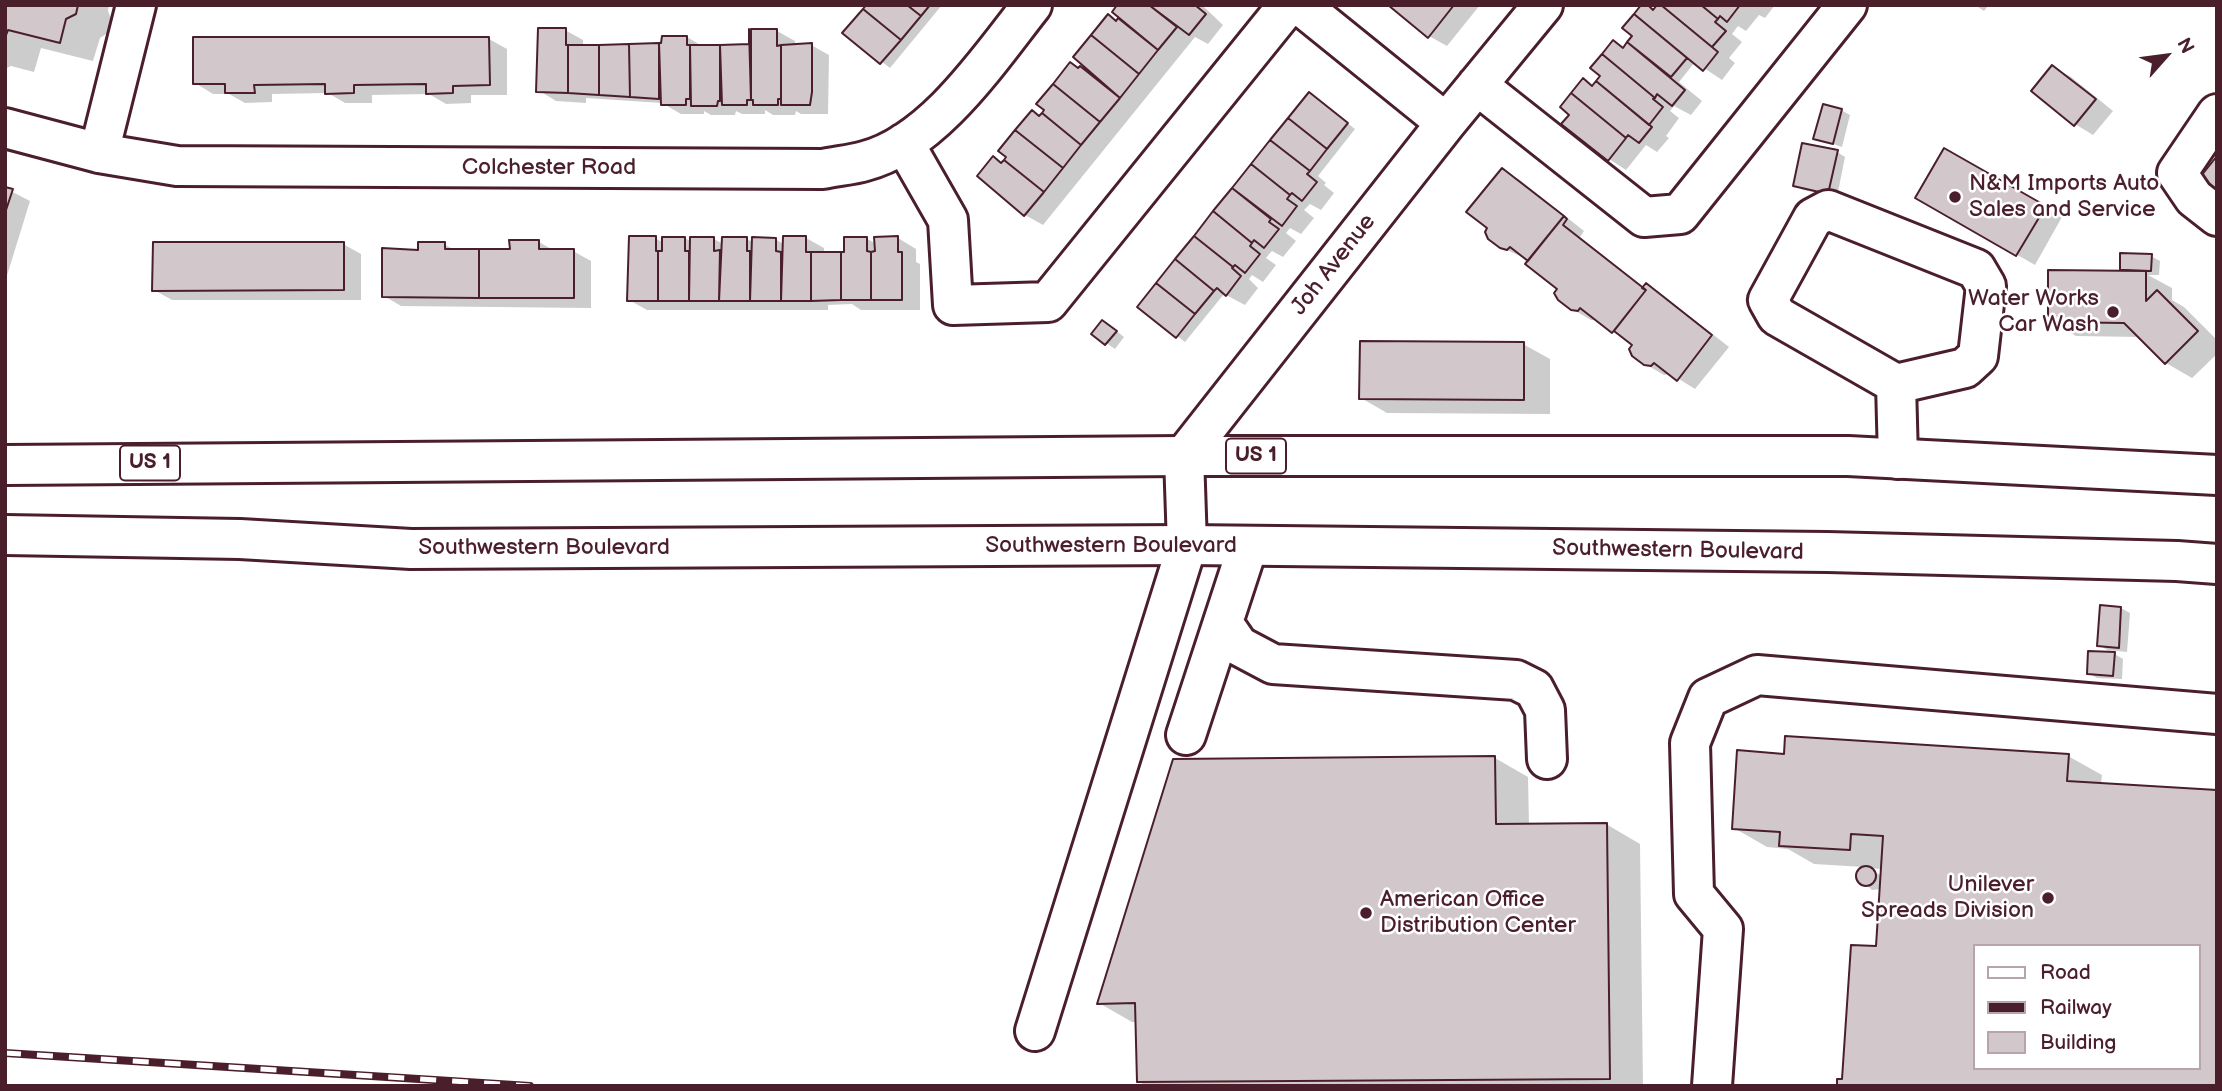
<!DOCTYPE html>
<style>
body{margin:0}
#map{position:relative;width:2222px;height:1091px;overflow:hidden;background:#fff;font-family:"Balsamiq Sans",sans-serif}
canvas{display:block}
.frame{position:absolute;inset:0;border:7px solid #4a1f2b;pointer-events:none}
.legend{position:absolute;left:1973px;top:944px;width:228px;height:126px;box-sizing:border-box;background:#fff;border:2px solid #b7a5aa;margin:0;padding:9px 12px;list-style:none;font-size:21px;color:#4a1f2b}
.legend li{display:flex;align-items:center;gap:14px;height:35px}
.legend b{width:35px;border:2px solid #b7a5aa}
.north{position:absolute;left:2131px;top:21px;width:70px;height:70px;-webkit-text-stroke:5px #fff;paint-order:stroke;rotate:62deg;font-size:19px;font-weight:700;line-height:28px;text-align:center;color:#4a1f2b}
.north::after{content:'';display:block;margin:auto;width:24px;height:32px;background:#4a1f2b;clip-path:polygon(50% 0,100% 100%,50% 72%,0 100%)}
</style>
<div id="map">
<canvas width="2222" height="1091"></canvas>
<div class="frame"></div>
<ul class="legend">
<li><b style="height:9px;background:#fff"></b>Road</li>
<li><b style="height:9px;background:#4a1f2b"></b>Railway</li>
<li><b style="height:19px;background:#d2c7cb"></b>Building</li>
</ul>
<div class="north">N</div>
</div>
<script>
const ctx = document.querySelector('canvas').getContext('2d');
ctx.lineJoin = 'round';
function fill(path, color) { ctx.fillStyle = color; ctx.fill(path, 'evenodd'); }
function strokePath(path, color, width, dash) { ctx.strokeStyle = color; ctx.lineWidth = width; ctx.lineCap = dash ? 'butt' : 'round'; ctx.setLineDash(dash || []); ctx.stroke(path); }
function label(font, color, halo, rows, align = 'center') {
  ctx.font = font + ' "Balsamiq Sans",sans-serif'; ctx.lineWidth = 5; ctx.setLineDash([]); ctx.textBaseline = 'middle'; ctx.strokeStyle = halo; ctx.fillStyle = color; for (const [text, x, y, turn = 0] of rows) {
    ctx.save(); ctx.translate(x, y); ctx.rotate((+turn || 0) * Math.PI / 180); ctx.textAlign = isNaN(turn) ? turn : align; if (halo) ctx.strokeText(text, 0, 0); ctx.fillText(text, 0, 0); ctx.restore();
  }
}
const shadow = new Path2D(`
 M5,5H109L108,11L112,21L109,32L100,38L93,61L41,48L34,72L11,66L5,69Z
 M868,5H942L890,68L845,33Z
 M1119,5H1202L1223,25L1208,44L1195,37L1043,225L1025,215L980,176L994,159L1003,164L1122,17Z
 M1391,5H1480L1447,46L1429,36Z
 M1643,5L1655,10L1660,5H1775L1765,18L1759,15L1746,31L1738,26L1732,34L1742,42L1729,58L1735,63L1722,80L1695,62L1679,82L1702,101L1691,115L1674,106L1670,111L1679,118L1666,136L1669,138L1657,152L1646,145L1626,170L1609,159L1571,114L1583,80L1594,87L1598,82L1614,43L1624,49L1635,36L1625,28Z
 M1975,5H1989L1984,11Z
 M565,30L583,40V47L663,45L687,37L702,46H751V31H777L795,41V46L811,45L829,55L828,114H801L796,111L795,115H773L765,110V114H742L736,111L735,115H711L704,111V114H681L662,103L586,98V103L556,101L538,90Z
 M489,39L507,49V95H471V103L446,104L429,94L372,95V103H345L328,93L272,94V102L245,103L229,94H213L195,83Z
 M2053,67L2071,77L2113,111L2093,135L2075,124Z
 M1309,94L1355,129L1318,176L1326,183L1324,185L1334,193L1321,210L1310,204L1304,210L1314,218L1301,234L1290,228L1286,233L1296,241L1283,257L1272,251L1270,253L1266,258L1276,265L1263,282L1252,275L1249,279L1258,288L1245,305L1224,294L1185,342L1139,307Z
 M1841,110L1850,115L1842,147L1815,138Z
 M1945,150L2062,217L2035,265L1918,198Z
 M1837,152L1845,157L1837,197L1803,190L1795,185Z
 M1502,170L1520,180L1584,231L1580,237L1644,288L1647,285L1664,296L1729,347L1695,389L1671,374L1664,375L1645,364L1634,345L1596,320H1591L1572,309L1559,289L1530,261L1501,247Z
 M5,188L30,201L5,282Z
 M655,238L664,243L685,238L692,242L714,239L723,244L747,239L754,243L775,239L785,245L806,238L824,248V253H846L866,238L876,244L898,238L916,249V262L920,264V310H861L852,304L828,305V310H647L629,300Z
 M511,242H539L555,251H573L591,261V308L401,306L384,296L419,252L444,244L456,251H512Z
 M343,244L361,254V300H172L154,290Z
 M2151,256L2160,261L2159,275H2148L2172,288V300L2184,307L2217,340V354L2192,378L2166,363L2140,337L2076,336L2050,321L2128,273L2122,269Z
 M1111,327L1124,337L1115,349L1093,334Z
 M1523,344L1550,359V414L1387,413L1361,398Z
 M2102,607L2121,608L2130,613L2127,652L2108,650L2123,659L2122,679L2097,678L2088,673L2114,654L2099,645Z
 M1786,755L2068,756L2102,775L2101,785L2217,792V1086L1844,1081L1878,948L1881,889L1872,890L1858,878L1859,871L1864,867L1814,864L1788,849L1767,847L1734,828ZM1868,868L1882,869V876ZM1975,946H2199V1068H1975Z
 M1495,758L1528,777L1529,825L1606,824L1640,844L1643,1086H1146L1138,1081L1137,1022H1132L1099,1003Z`);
const building = new Path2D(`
 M5,5H78L76,14L66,19L60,43L8,30L5,38Z
 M866,5H907L921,16L901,40L863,9Z
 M907,5H930L921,16Z
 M1117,5H1149L1177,27L1158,50L1112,12Z
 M1149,5H1195L1206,14L1189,35Z
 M1388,5H1454L1428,38Z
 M1641,5H1648L1653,10L1657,5H1661L1718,52L1703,71L1634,14Z
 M1661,5H1701L1718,19L1715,22L1726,31L1712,47Z
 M1701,5H1740L1727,22L1720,16L1718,19Z
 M863,9L901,40L880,64L842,33Z
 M1108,14L1116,21L1118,18L1158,50L1139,74L1091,35Z
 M1634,14L1687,58L1671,77L1627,42L1632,36L1622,28Z
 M538,28H566V45H568V93L536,92Z
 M749,29L751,100H747V105H722L720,45L749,44Z
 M751,29H777V46L781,45V99H778V105H753V100H751Z
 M1091,35L1139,74L1120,98L1073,57Z
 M662,36H687V45H690V99H686V105H661L659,43H661Z
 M193,37H489L490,85L453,86V93L426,94V84L354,85V93L325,94V84L254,85L255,93H225V84H193Z
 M1613,40L1623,48L1627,42L1685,90L1672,106L1657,94L1655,98L1602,54Z
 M659,43V99L630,97L629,44Z
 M812,43V92L810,105H781V45Z
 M629,44L630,97L599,95V45Z
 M568,45H599V95L568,93Z
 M690,45H720V101H718L717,106H691Z
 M1602,54L1655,98L1653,99L1663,107L1649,125L1596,81L1600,76L1590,68Z
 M1070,62L1078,68L1080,66L1120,98L1100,122L1053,84Z
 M2052,65L2096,99L2074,126L2031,91Z
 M1583,78L1592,86L1596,81L1652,127L1639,143L1628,135L1626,138L1571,93Z
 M1053,84L1100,122L1081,145L1042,113L1044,110L1036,104Z
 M1309,92L1348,123L1327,149L1288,118Z
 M1571,93L1626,138L1608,161L1561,124L1569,115L1560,107Z
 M1823,104L1842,109L1833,144L1813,139Z
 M1032,110L1039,116L1042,113L1081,145L1063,168L1015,130Z
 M1288,118L1327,149L1310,171L1270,140Z
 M1015,130L1063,168L1044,192L1004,160L1006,157L998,151Z
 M1270,140L1310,171L1307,174L1317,182L1302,201L1292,193L1290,195L1251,164Z
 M1802,143L1838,150L1828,194L1793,186Z
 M1944,148L2046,206L2016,256L1915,198Z
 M993,156L1001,163L1004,160L1044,192L1024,216L977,176Z
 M2217,156V196L2197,181Z
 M1251,164L1290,195L1287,199L1297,206L1282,226L1232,188Z
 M1502,168L1564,216L1528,261L1510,247L1507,250L1500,248L1488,239L1485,232L1487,228L1466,212Z
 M5,187L13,189L5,213Z
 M1232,188L1271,219L1269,222L1279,229L1264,248L1254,240L1252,243L1213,211Z
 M1213,211L1252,243L1250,246L1260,254L1245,273L1235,265L1233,267L1194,236Z
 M1564,216L1567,219L1563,225L1646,290L1612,333L1580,308L1578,311L1571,310L1558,300L1554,293L1557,289L1525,264Z
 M629,236H656V251H658V301H627Z
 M783,236H806V252H811V301H781Z
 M898,236V252H902V300H871V252L875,251L874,237Z
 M1194,236L1233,267L1232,268L1241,276L1226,296L1217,288L1214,291L1175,259Z
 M662,237H685V251H689V301H658V251H662Z
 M690,237H714V251L720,250L719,301H689Z
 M722,237H747V251H750V301H719Z
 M752,237L776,238V251L781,252V301H750Z
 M844,237H867V251L871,252V300H841V252H844Z
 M509,240H539V249H574V298H479V249H510Z
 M153,242H344V290L152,291Z
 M418,242H445V249H479V298L382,297V248L418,250Z
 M811,252H841V300L811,301Z
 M2120,253L2152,254L2151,271L2120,270Z
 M1175,259L1214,291L1195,314L1156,283Z
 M2048,270L2146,271V301L2157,290L2198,331L2165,364L2124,323L2048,322Z
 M1156,283L1195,314L1176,338L1137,307Z
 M1646,283L1712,335L1677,381L1654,363L1651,366L1644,365L1632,356L1629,349L1632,345L1614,331L1646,290L1642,288Z
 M1102,320L1117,331L1105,345L1091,334Z
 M1360,341L1524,342V400L1359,399Z
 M2100,605L2121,607L2119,648L2097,646Z
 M2088,651L2115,652L2113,676L2087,674Z
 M1785,736L2069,754L2067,781L2217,790V1086H1837V1079H1842L1851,945L1876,946L1883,836L1851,834L1850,850L1779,846L1780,832L1732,829L1737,750L1784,754ZM1975,946H2199V1068H1975Z
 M1495,756L1496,824L1607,823L1610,1079L1137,1082L1135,1003L1097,1004L1173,759Z
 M1856 876a10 10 0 1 1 20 0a10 10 0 1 1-20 0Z`);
const minor = new Path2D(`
 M1300,5L1446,123
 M1477,85L1644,217L1680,214L1847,5
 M2217,114L2177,173L2194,198L2217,216
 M5,128L99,153L177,166L823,169C837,166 852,165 865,161C934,143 990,58 1032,5
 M904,143L948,220L953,305L1048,302L1288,5
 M99,153L136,5
 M1896,384L1777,316L1768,300L1813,218L1828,210L1976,269L1986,286L1978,356L1965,368L1896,384L1898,459
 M1223,623L1239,646L1273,664L1516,680L1534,689L1545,710L1547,759
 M1186,735L1248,546
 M1035,1031L1187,545L1184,456L1446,123L1543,5
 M1712,1086L1723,929L1694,894L1690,743L1708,698L1757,675L2217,714`);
const major = new Path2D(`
 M5,465L1184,456H1848L2217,475
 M5,535L240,539L411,549L1187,545L1827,552L2177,561L2217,564`);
const rail = new Path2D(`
 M5,1053L530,1086`);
const markers = [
 [1955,197,7,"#4a1f2b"],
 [2113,312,7,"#4a1f2b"],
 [2048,898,7,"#4a1f2b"],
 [1366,913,7,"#4a1f2b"]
];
const shields = [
 [1256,456,60],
 [150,463,60]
];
const shieldNames = [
 ["US 1",1256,456],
 ["US 1",150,463]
];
const streetNames = [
 ["Colchester Road",549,168],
 ["Joh Avenue",1334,265,-52],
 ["Southwestern Boulevard",1111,546],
 ["Southwestern Boulevard",544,548],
 ["Southwestern Boulevard",1678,551,1]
];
const poiNames = [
 ["N&M Imports Auto",1969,184],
 ["Sales and Service",1969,210],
 ["Water Works",2099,299,"right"],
 ["Car Wash",2099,325,"right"],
 ["Unilever",2034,885,"right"],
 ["Spreads Division",2034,911,"right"],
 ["American Office",1380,900],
 ["Distribution Center",1380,926]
];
fill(shadow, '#0003');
fill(building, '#d2c7cb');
strokePath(building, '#4a1f2b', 2);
strokePath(minor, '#4a1f2b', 44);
strokePath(major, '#4a1f2b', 44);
strokePath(minor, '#fff', 38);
strokePath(major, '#fff', 38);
strokePath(rail, '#4a1f2b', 8);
strokePath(rail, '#fff', 5, [16]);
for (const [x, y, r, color] of markers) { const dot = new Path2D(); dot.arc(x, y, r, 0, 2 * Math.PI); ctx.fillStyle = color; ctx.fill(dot); strokePath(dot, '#fff', 2.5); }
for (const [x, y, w] of shields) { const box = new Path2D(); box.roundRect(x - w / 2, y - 17.5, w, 35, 5); ctx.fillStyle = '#fff'; ctx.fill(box); strokePath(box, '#4a1f2b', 2); }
label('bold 21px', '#4a1f2b', null, shieldNames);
label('23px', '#4a1f2b', '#fff', streetNames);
label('23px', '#4a1f2b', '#fff', poiNames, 'left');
</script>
